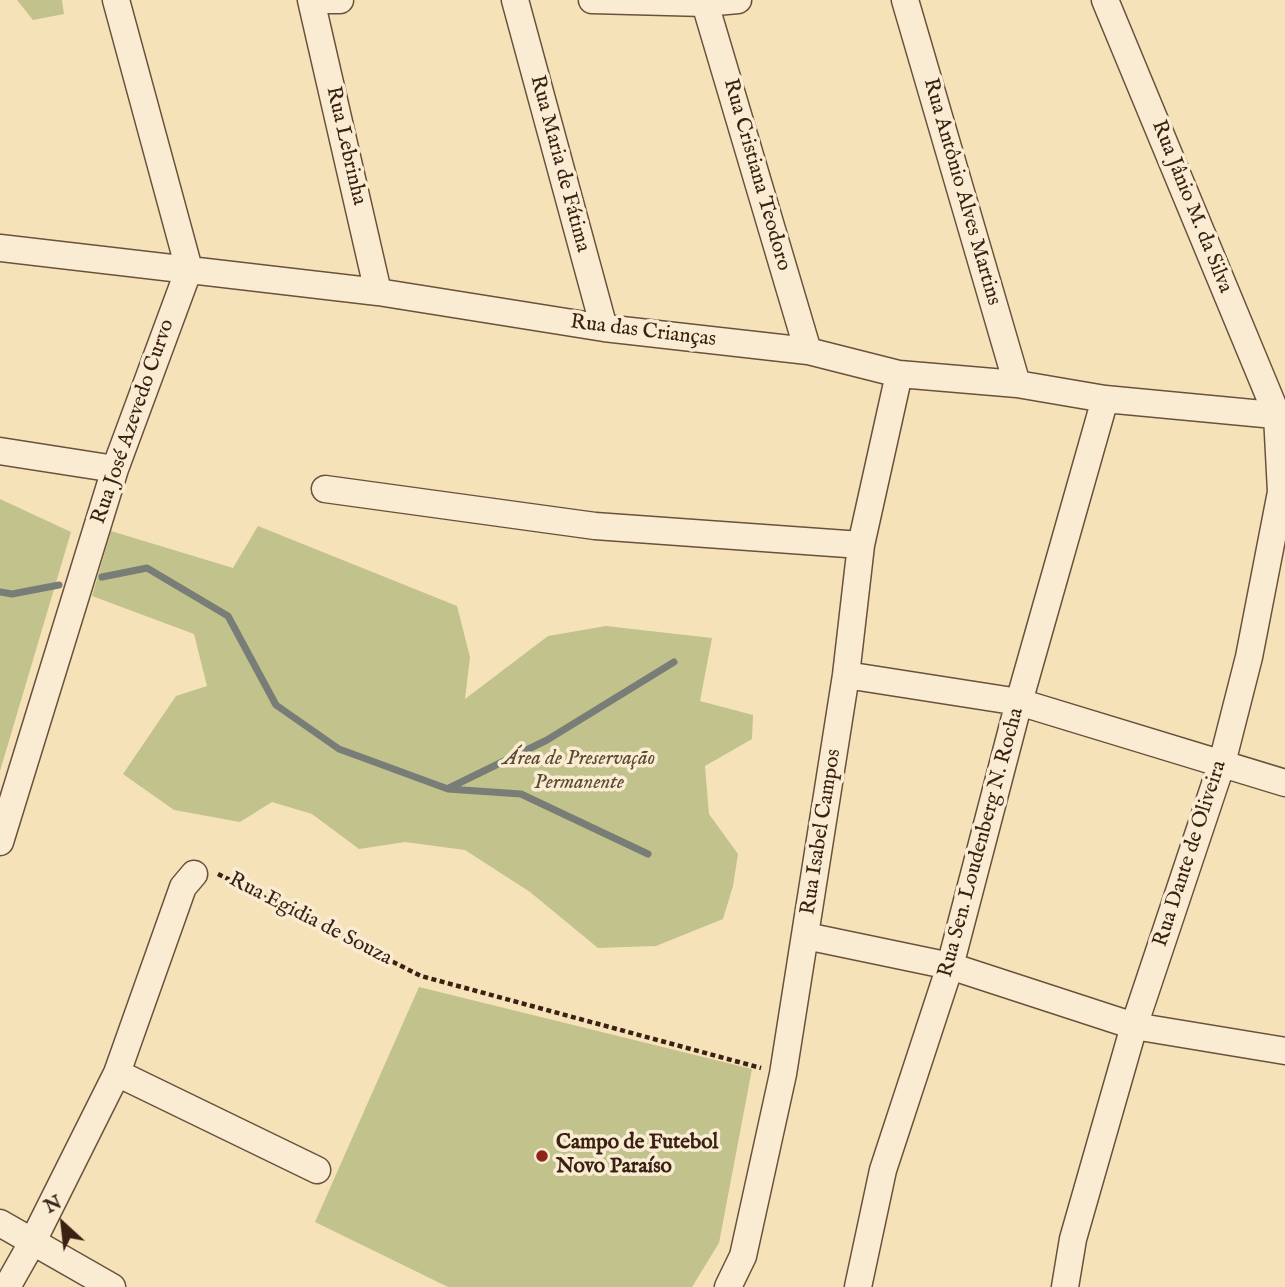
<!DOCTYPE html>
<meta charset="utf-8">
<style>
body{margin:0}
#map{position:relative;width:1285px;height:1287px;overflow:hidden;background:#f6e2b9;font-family:"IM FELL English",serif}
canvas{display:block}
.north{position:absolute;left:28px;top:1189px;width:70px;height:70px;-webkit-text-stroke:5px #f9ecd2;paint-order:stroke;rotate:333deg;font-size:19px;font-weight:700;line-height:28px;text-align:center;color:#3b2113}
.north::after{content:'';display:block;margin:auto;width:24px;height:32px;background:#3b2113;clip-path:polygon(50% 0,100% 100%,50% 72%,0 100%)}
</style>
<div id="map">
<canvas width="1285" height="1287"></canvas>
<div class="north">N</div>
</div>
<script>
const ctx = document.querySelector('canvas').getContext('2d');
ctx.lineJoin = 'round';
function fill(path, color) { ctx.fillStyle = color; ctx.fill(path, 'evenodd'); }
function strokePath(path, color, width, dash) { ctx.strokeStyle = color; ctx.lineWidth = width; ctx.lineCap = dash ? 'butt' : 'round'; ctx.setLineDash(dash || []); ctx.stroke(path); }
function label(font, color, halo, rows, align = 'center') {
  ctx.font = font + ' "IM FELL English",serif'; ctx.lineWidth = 7; ctx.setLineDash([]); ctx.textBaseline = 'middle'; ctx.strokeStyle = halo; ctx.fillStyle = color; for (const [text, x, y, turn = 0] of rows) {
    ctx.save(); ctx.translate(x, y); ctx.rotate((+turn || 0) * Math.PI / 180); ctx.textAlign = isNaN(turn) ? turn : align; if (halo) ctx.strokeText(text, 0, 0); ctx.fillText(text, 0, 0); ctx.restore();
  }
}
const green = new Path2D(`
 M17,0H62L64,14L33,20Z
 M0,499L71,532L0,771Z
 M258,526L457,606L470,657L465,699L548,636L606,626L712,638L700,701L753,715L752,739L705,766L709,814L738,854L733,886L723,919L656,946L598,948L530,892L465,850L405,842L359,849L312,814L272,802L240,822L174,810L123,774L176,696L207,686L194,634L92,596L111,531L233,568Z
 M419,987L752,1069L719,1243L692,1287H448L315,1222Z`);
const stream = new Path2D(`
 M102,577L147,568L228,616L276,705L339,749L448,789L521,794L648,854
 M0,592L12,594L59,585
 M449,788L547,740L674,662`);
const path = new Path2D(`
 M218,874L421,976L761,1068`);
const street = new Path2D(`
 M311,0L378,292
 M312,0H340
 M515,0L604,328
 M592,0L705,3L738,0
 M704,0L808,351
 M905,0L1017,384
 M0,248L378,292L604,328L808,351L899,374L1017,384L1105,399L1285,416
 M0,451L115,469
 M325,489L595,526L861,545
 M846,675L1019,702L1285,783
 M0,842L115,469L189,269L116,0
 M806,936L950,966L1134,1026L1285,1051
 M117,1073L317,1170
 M0,1223L112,1287
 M7,1287L33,1241L117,1073L183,887L194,874
 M728,1287L743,1256L783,1074L846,675L861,545L899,374
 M858,1287L883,1170L950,966L1019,702L1105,399
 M1065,1287L1073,1239L1134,1026L1222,763L1249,657L1281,492L1277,415L1105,0`);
const markers = [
 [542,1156,7,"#8f2418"]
];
const streetNames = [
 ["Rua Lebrinha",345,146,77],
 ["Rua Maria de Fátima",559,164,75],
 ["Rua Cristiana Teodoro",756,175,74],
 ["Rua Antônio Alves Martins",961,192,74],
 ["Rua Jânio M. da Silva",1191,207,68],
 ["Rua das Crianças",643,332,7],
 ["Rua José Azevedo Curvo",134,422,-71],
 ["Rua Isabel Campos",822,832,-81],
 ["Rua Sen. Loudenberg N. Rocha",982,843,-75],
 ["Rua Dante de Oliveira",1191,854,-72],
 ["Rua Egidia de Souza",310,920,27]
];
const parkNames = [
 ["Área de Preservação",579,760],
 ["Permanente",579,784]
];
const poiNames = [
 ["Campo de Futebol",556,1144],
 ["Novo Paraíso",556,1168]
];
fill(green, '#c1c28c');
strokePath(stream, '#787d77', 7);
strokePath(street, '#6a513c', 29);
strokePath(path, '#3b2113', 4.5, [5, 3.5]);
strokePath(street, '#f9ecd2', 26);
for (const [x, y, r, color] of markers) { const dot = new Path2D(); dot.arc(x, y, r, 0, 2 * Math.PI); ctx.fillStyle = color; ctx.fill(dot); strokePath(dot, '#f9ecd2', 2.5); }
label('21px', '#3b2113', '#f9ecd2', streetNames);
label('italic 21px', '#5c4931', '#f9ecd2', parkNames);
label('bold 21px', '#3b2113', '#f9ecd2', poiNames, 'left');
</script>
